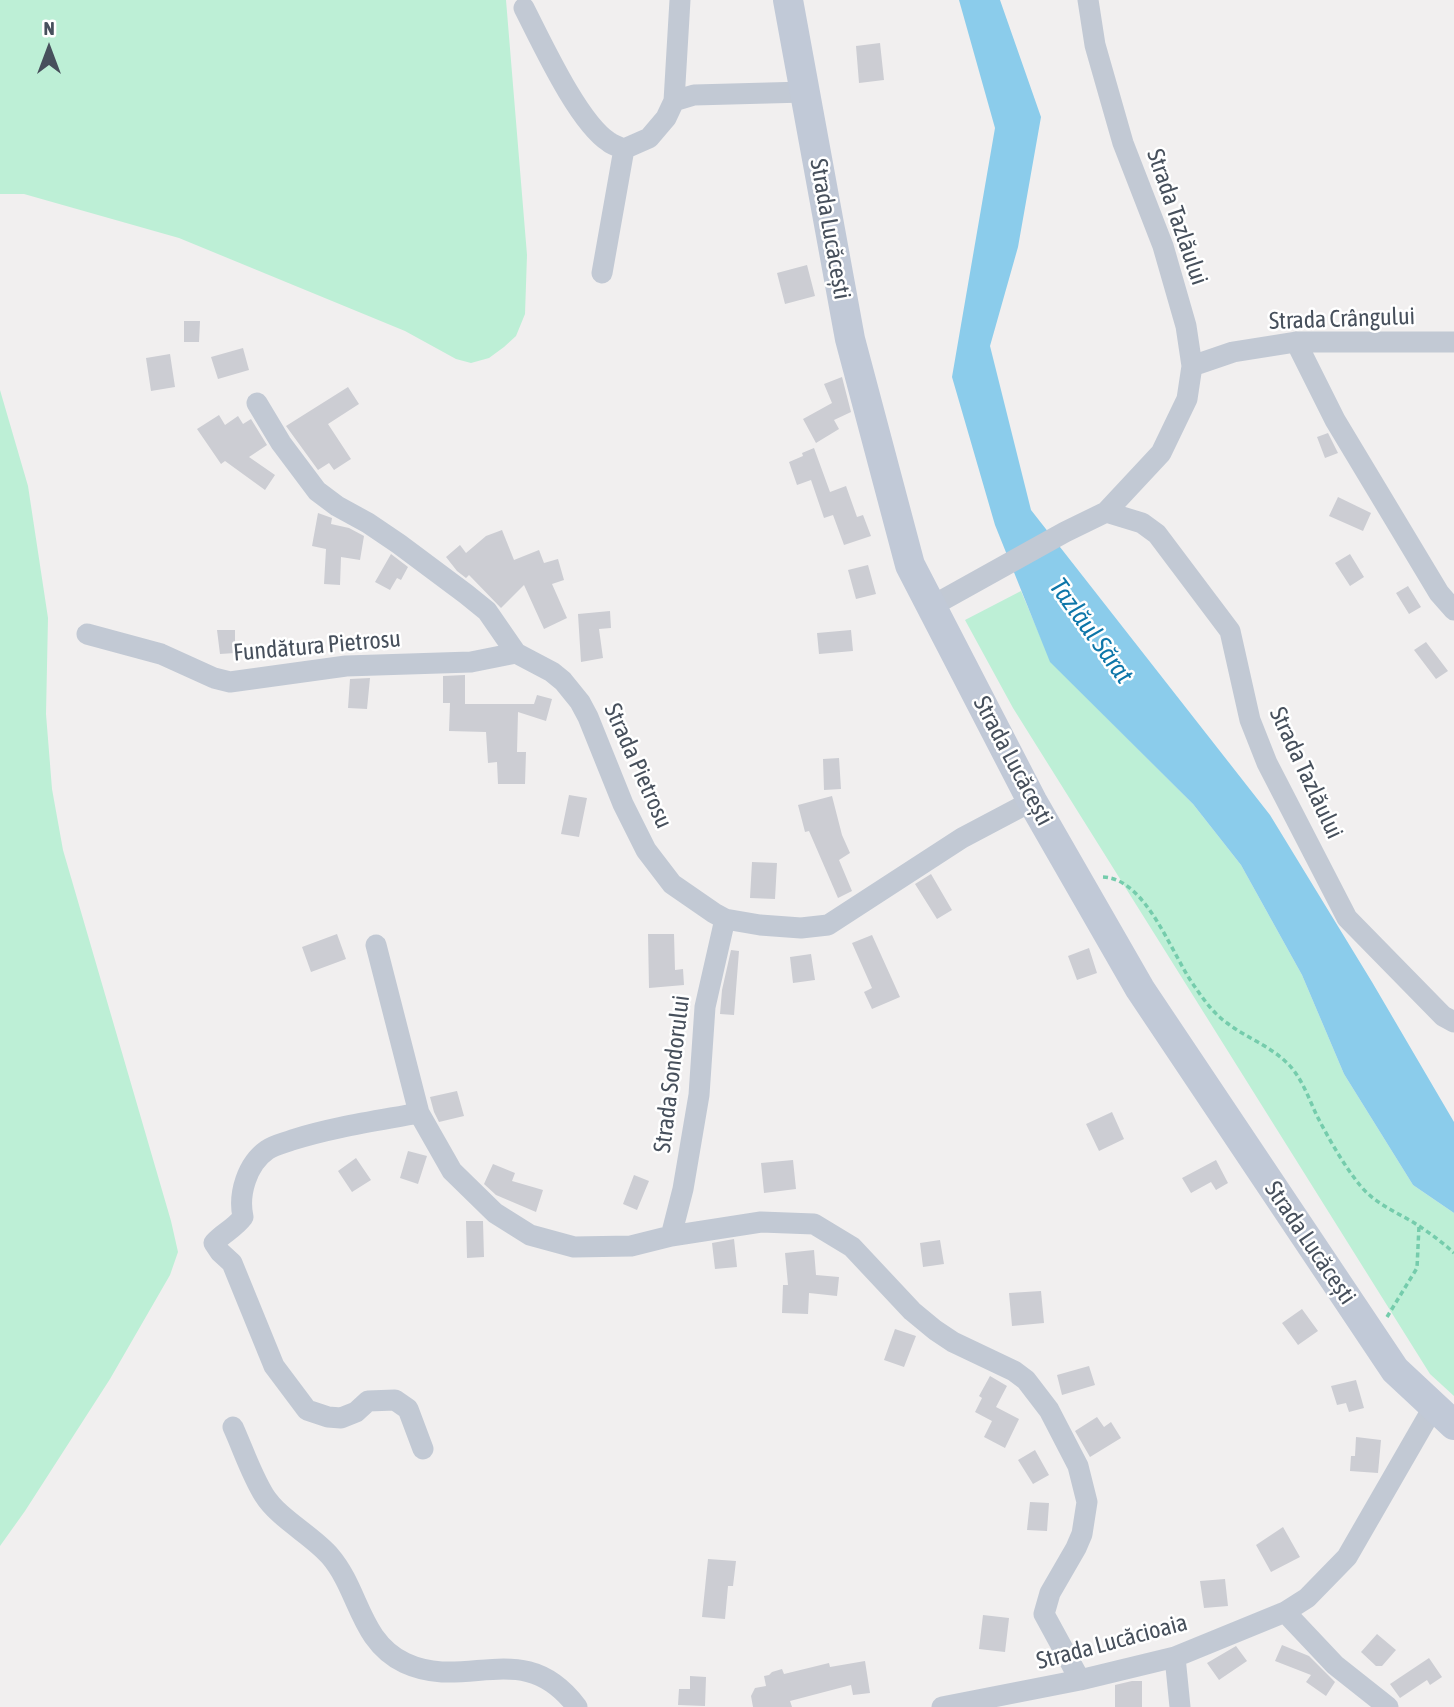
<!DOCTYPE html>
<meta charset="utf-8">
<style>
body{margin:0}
#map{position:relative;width:1454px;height:1707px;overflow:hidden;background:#f1efef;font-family:"Asap Condensed",sans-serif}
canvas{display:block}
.north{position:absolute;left:14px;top:14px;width:70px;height:70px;-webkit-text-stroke:5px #fff;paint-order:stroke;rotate:0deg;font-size:19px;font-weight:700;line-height:28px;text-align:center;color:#47505c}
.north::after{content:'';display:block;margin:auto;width:24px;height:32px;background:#47505c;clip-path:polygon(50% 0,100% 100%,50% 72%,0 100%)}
</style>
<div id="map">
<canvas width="1454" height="1707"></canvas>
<div class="north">N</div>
</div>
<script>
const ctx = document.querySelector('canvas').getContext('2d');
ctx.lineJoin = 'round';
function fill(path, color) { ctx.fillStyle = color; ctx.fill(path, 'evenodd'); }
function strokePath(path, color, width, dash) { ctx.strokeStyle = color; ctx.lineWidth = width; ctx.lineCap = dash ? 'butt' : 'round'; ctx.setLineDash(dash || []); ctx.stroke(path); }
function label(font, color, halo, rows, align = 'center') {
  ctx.font = font + ' "Asap Condensed",sans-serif'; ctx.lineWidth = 5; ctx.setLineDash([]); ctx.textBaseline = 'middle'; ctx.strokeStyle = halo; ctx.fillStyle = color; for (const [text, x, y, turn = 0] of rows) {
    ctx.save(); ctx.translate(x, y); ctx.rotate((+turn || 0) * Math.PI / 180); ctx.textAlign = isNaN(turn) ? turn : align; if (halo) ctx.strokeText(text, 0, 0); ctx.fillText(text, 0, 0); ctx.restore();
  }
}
const green = new Path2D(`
 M0,0H506L527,255L525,314L516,336L504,347L489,358L471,363L456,359L405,331L179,238L24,194H0Z
 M0,390L28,486L48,618L46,714L52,789L63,850L171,1221L178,1252L170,1275L110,1379L25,1511L0,1546Z
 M1021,591L1051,662L1193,804L1241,865L1302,975L1344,1074L1413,1185L1454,1213V1396L1430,1374L1013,708L965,620Z`);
const water = new Path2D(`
 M959,0H1000L1041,117L1018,247L990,346L1031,510L1270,815L1372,982L1454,1122V1213L1413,1185L1344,1074L1302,975L1241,865L1193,804L1050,662L995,525L952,377L995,128Z`);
const building = new Path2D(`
 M880,43L884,80L859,83L856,46Z
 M807,265L815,296L785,304L777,273Z
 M184,321H200L199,342H184Z
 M243,348L249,370L218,379L211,357Z
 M170,354L175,387L151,391L146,358Z
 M842,377L851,412L834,420L839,429L816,443L803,419L832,403L824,384Z
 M348,387L359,404L328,424L351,459L334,470L329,463L318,470L286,426Z
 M219,415L225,425L238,416L243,424L251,419L267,445L249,457L275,475L265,490L225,461L221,464L197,429Z
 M1328,433L1338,453L1325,458L1317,437Z
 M814,448L830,492L846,486L857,517L863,515L871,536L844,545L833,515L824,518L811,480L797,485L789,462L803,456L802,453Z
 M1338,497L1371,513L1363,531L1329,516Z
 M318,513L332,518L331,524L349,528L364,536L360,560L341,557L340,585L324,584L326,549L312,546Z
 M502,530L514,560L539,550L544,563L558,559L564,580L552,584L567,618L544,629L524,585L501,608L469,575L466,578L457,571L446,557L460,545L466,553L486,536Z
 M391,554L408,567L401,580L397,578L390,590L375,582Z
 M1350,554L1364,577L1350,586L1335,563Z
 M868,565L876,594L856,599L848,570Z
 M1408,586L1421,607L1409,614L1396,593Z
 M610,611L611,628L599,629L603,658L581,662L578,614Z
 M217,630H235V653L220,654Z
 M851,630L853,651L819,654L817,633Z
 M1426,642L1448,671L1436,679L1414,650Z
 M465,675V704H534L537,695L552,699L546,721L518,712L517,752H526L525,784H498L497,762L488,763L486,732L449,731L450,703H443V676Z
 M370,678L367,709L348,708L350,679Z
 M839,758L841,789L824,790L823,759Z
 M569,795L587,798L579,837L561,834Z
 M832,796L842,835L850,853L839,860L852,891L838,898L809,831L805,832L798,805Z
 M752,862L777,863L775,899L750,898Z
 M931,874L952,910L937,919L915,884Z
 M337,934L346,959L311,972L302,947Z
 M648,934H674L675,970L683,969L684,985L649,988Z
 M872,935L900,997L872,1009L864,992L872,988L852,943Z
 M1089,948L1097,973L1077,980L1068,956Z
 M731,950L739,951L734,1015L720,1014L722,990Z
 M811,954L815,980L793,983L790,957Z
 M457,1091L464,1116L439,1122L434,1112L430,1097Z
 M1112,1112L1124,1139L1099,1151L1086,1124Z
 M408,1151L427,1156L418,1184L400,1178Z
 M356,1158L371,1180L352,1192L338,1171Z
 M793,1160L796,1189L764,1193L761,1163Z
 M1216,1160L1228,1183L1216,1190L1211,1182L1191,1193L1182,1178Z
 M493,1164L515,1173L512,1181L543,1190L536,1212L496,1195L484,1184Z
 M634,1175L649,1181L637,1210L623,1204Z
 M466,1221H483L484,1257L467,1258Z
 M734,1239L737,1267L715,1269L712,1243Z
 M940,1240L944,1264L923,1267L920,1243Z
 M814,1250L816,1275L839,1277L837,1296L809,1293L808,1314L782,1313L783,1285H788L785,1253Z
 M1041,1291L1044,1323L1012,1326L1009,1293Z
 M1302,1309L1318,1331L1298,1345L1282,1323Z
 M895,1329L916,1336L904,1367L884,1360Z
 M1089,1366L1095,1385L1062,1395L1057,1375Z
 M990,1376L1007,1386L996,1407L1019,1419L1005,1448L984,1437L992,1421L975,1412L982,1398L979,1396Z
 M1356,1380L1364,1408L1349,1412L1346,1403L1337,1405L1331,1386Z
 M1097,1417L1104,1427L1111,1422L1121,1438L1090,1457L1075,1431Z
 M1356,1437L1381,1440L1378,1473L1350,1471L1351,1456H1355Z
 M1035,1450L1049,1475L1033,1484L1018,1460Z
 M1030,1502L1049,1503L1047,1531L1027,1530Z
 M1283,1527L1300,1557L1271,1572L1256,1545Z
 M708,1559L736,1561L733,1586H728L725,1619L702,1617Z
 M1225,1579L1228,1606L1204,1608L1200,1581Z
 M983,1615L1009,1618L1005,1652L979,1649Z
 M1377,1634L1396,1650L1382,1666H1376L1361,1652Z
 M1282,1645L1309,1656L1335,1682L1326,1696L1306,1682L1311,1675L1275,1661Z
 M1236,1646L1247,1661L1219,1680L1207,1663Z
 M1429,1658L1442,1677L1430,1685L1427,1680L1400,1698L1390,1684Z
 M865,1661L870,1693L853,1695L851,1685L790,1701L792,1707H753L751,1696L755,1688L766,1686L764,1676L769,1675L772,1672L782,1669L784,1674L829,1663L830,1667Z
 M690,1676L706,1677L705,1706L678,1705L679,1689H690Z
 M1132,1681H1142V1707H1115V1685Z`);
const path = new Path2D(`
 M1103,877C1147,879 1171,954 1195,987C1204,1000 1214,1014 1227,1023C1245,1037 1268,1045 1285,1061C1301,1075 1308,1097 1317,1116C1329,1139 1343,1164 1359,1184C1373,1202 1392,1210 1411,1221C1426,1230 1441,1241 1454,1253
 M1387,1317L1417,1268L1419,1226`);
const minor = new Path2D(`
 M524,8C542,43 578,122 609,142C613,145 619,147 624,149L649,138L666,118L674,101L680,0
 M674,101L694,95L805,92
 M602,273L624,149
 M1296,342L1335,420L1439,593L1454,610
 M1192,366L1233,352L1296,342H1454
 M257,403L281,443L317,491L337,506L368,523L399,544L466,594L487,611L516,653L552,672L563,681L580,702L588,717L623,804L646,850L672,884L714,913L725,919L760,925L801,928L828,925L962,838L1032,801
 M1106,512L1142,523L1157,534L1230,631L1250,720L1267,763L1347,918L1443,1016L1454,1022
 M932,606L1065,532L1106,512L1161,453L1187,399L1192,366L1186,326L1163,246L1123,143L1095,45L1088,0
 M87,634L161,654L214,678L230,682L346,666L471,662L516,653
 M376,945L419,1113L452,1171L495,1213L530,1235L574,1247L631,1246L671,1236L761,1222L814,1224L852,1247L912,1311L935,1330L953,1342L1014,1371L1026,1380L1049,1410L1078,1466L1087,1502L1082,1534L1076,1548L1050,1593L1044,1614L1080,1680
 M419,1113C376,1121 333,1127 292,1140C284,1143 274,1145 267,1150C247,1164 238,1194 243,1217C234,1229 224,1232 214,1243L220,1252L232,1263L274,1366L307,1410L328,1417L341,1418L356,1412L368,1401L395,1400L408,1409L423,1449
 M671,1236L683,1189L699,1095L705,1007L725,919
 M233,1427C243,1449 251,1474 264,1495C279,1519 312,1535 330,1556C360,1591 359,1641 405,1663C467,1692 524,1636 577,1707
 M1285,1612L1335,1665L1388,1707
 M1175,1657L1180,1707
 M942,1707L1080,1680L1175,1657L1285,1612L1307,1598L1347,1557L1434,1406`);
const secondary = new Path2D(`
 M788,0L850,339L910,565L1032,801L1140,989L1395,1370L1454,1425`);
const streetNames = [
 ["Strada Tazlăului",1177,217,71],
 ["Strada Lucăcești",830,229,80],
 ["Strada Crângului",1342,319,-2],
 ["Fundătura Pietrosu",317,646,-5],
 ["Strada Lucăcești",1013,761,62],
 ["Strada Pietrosu",638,766,66],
 ["Strada Tazlăului",1306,773,65],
 ["Strada Sondorului",672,1074,-83],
 ["Strada Lucăcești",1310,1243,56],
 ["Strada Lucăcioaia",1112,1642,-15]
];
const waterNames = [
 ["Tazlăul Sărat",1091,631,54]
];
fill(green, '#bdefd6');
fill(water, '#8bcceb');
fill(building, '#cccdd3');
strokePath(path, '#75ccac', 3.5, [5, 3.5]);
strokePath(minor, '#c2c9d4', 21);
strokePath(secondary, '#c1c9d7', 30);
label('24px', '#47505c', '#fff', streetNames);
label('italic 26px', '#0d76a9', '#fff', waterNames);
</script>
